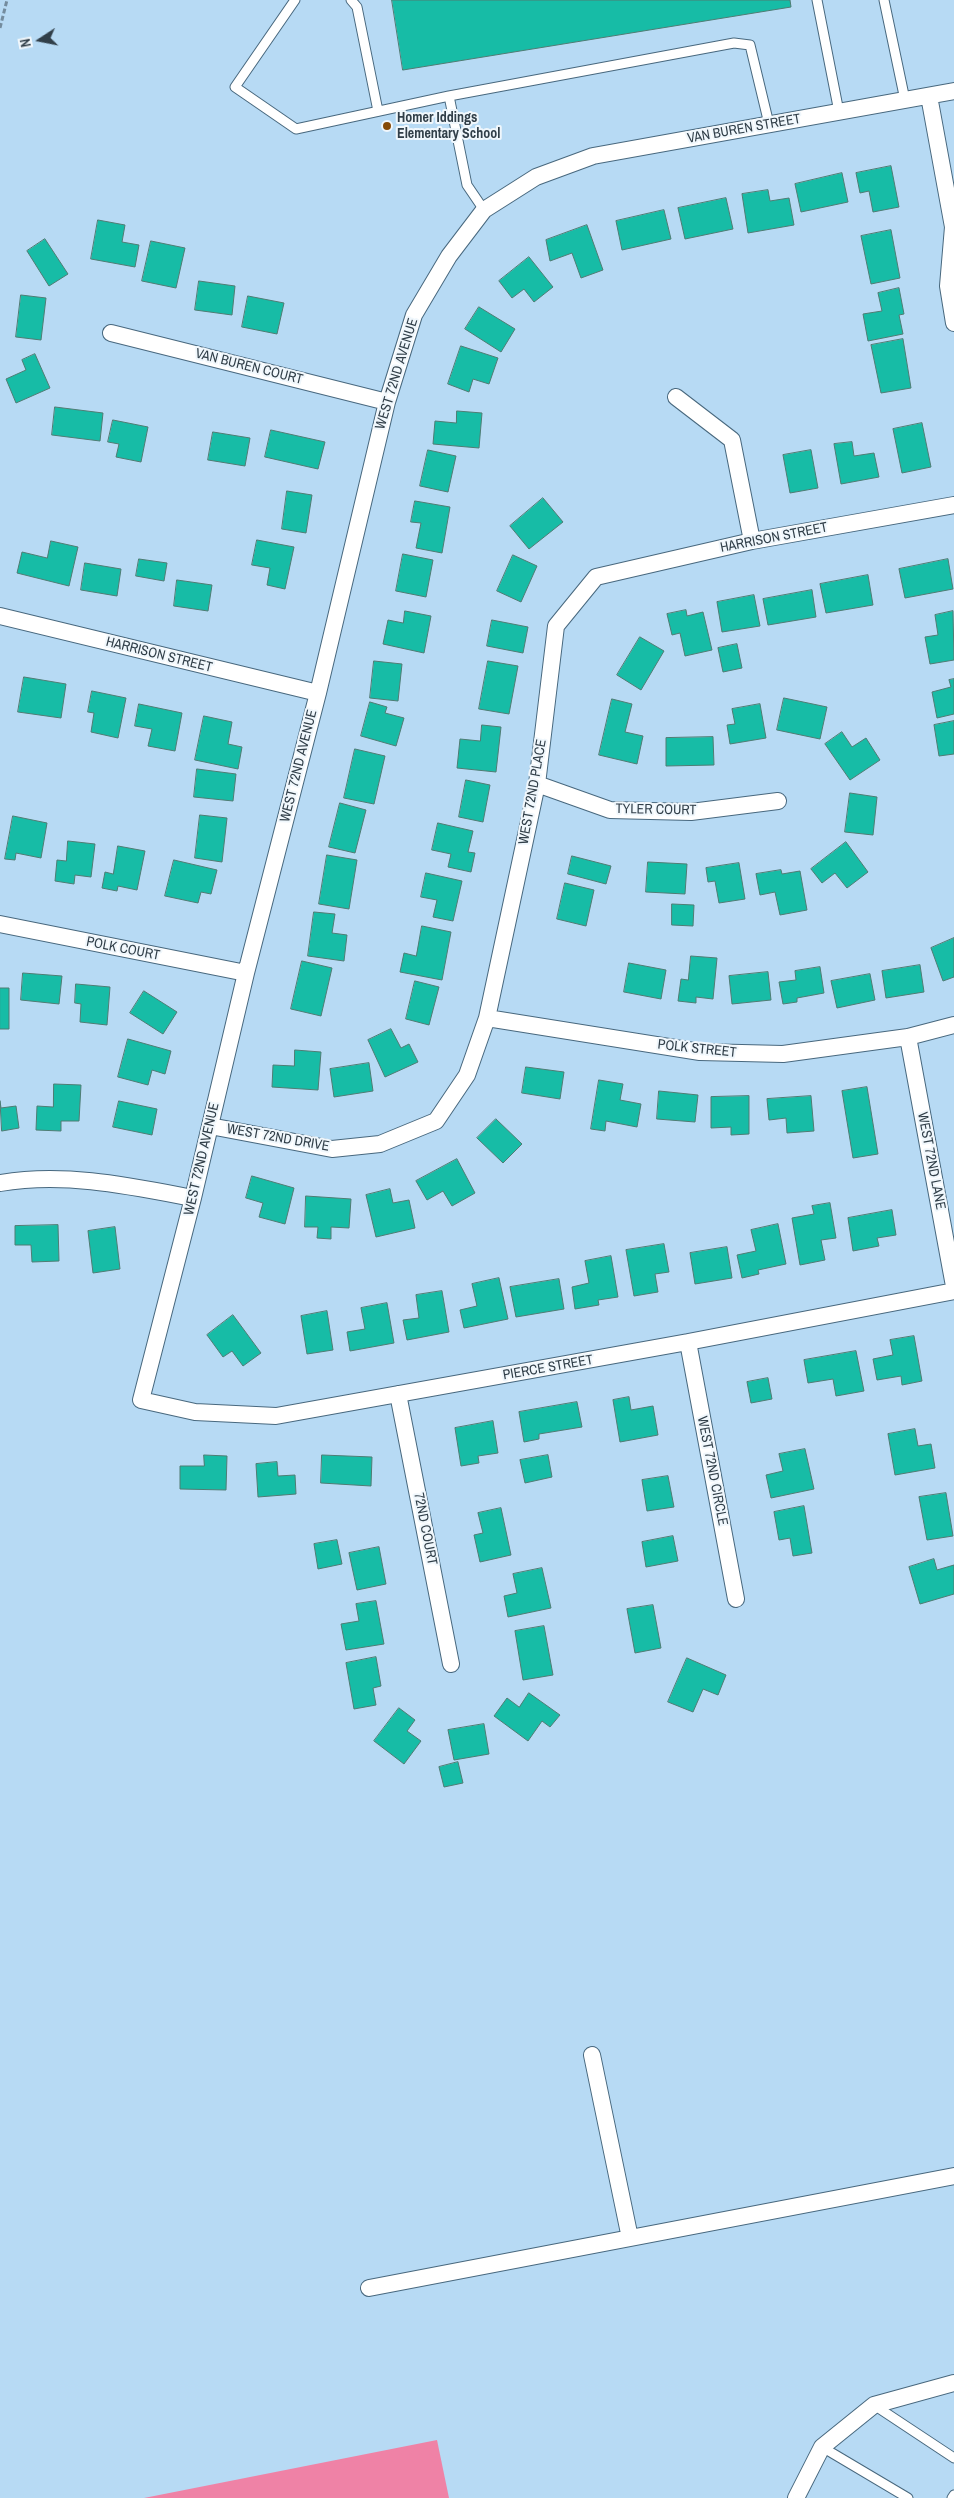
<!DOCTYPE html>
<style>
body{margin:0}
#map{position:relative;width:954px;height:2498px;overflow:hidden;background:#b7daf4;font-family:"Archivo Narrow",sans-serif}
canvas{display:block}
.north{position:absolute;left:15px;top:15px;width:50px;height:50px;-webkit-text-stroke:4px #f0f7fc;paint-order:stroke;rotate:259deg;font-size:14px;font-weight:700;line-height:20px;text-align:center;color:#313f49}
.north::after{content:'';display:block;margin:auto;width:18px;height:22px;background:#313f49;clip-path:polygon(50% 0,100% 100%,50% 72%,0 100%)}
</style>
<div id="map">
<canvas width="954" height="2498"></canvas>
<div class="north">N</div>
</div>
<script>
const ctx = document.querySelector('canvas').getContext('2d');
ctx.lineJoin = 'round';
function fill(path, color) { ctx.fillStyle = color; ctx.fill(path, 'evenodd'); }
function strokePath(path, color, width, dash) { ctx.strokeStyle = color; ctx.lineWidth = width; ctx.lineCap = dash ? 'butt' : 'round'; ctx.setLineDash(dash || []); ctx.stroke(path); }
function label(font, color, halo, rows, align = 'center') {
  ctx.font = font + ' "Archivo Narrow",sans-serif'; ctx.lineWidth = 4; ctx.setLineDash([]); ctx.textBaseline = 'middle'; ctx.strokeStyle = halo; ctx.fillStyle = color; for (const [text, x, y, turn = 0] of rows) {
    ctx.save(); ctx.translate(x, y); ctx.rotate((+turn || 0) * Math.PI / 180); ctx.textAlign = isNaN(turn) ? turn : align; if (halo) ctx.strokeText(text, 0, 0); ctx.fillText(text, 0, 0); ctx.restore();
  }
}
const green = new Path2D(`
 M437,2440L449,2498H144Z`);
const building = new Path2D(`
 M392,0H790L791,7L403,70Z
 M891,166L899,207L873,212L869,191L860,193L856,173Z
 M842,173L848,202L801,212L795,184Z
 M768,190L770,201L789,198L794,225L748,233L742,194Z
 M726,198L733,229L685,239L678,208Z
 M664,210L671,239L622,250L616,221Z
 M98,220L125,225L122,242L139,245L135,267L91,259Z
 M587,225L603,270L581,278L572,253L550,261L546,240Z
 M891,230L900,278L871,284L861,236Z
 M45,239L68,274L49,286L27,251Z
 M151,241L185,248L176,288L142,281Z
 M529,257L553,287L534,302L524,289L512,298L499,281Z
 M199,281L235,286L232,315L195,310Z
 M899,288L904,314L899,315L903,334L868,341L863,314L882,311L878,293Z
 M21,295L46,298L41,340L16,337Z
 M248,296L284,303L277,334L242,327Z
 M479,307L515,329L501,352L465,329Z
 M903,339L911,388L881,393L871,345Z
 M461,346L498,358L489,384L473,379L469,392L448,384Z
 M35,354L50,388L16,403L6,379L26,370L22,360Z
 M55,407L103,413L100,441L52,435Z
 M457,411L482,413L479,448L433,444L435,421L456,423Z
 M113,420L148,427L141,462L116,457L119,444L108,442Z
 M922,423L931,467L902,473L893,429Z
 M271,430L325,442L318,469L265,457Z
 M213,432L250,438L245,466L208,460Z
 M852,442L854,456L874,453L879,477L841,484L834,444Z
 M428,450L456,456L448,492L420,486Z
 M811,450L818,488L790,493L783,455Z
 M287,491L312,495L306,533L282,529Z
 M543,498L563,522L529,549L510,526Z
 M415,501L450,507L442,553L416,548L421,523L411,522Z
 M257,540L294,547L285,589L267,585L270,568L252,565Z
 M51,541L78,547L69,586L17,573L22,552L47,558Z
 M403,554L433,560L426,597L396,591Z
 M513,555L537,566L521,602L497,591Z
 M139,559L167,563L164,581L136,576Z
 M948,559L953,589L905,598L899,569Z
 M85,563L121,569L117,596L81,590Z
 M868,575L873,605L826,613L820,584Z
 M177,580L212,585L208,611L174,606Z
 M812,590L816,617L768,625L763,599Z
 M754,595L760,626L722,632L717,602Z
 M686,610L687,616L703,612L712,650L685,656L680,633L672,635L667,614Z
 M405,611L431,616L424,653L383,644L388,620L403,623Z
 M953,611L954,660L930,664L925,637L938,635L935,615Z
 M492,620L528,627L523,653L487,646Z
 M640,637L664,651L641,690L617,675Z
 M737,644L742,668L723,672L718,648Z
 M374,661L402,664L398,701L370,698Z
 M488,661L518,666L509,714L479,709Z
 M24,677L66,684L61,718L18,712Z
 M954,679V714L937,718L932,692L951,687L949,680Z
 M92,691L126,698L118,738L91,732L94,713L88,712Z
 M784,698L827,707L820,739L777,730Z
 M612,699L632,704L625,732L643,736L637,764L599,755Z
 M370,702L387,707L385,713L404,718L396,746L361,736Z
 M139,704L182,713L175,751L148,746L152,729L135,726Z
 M760,704L766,738L730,744L727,725L735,724L732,709Z
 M204,716L232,722L228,744L242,747L238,769L195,760Z
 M954,721V754L939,756L934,725Z
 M482,725L501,727L496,772L457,768L460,739L480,741Z
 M842,732L852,747L866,738L880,760L850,780L825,744Z
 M713,737L714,765L666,766V738Z
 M355,749L385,756L374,804L344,798Z
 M197,769L236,774L233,801L194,797Z
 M466,780L490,785L483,822L459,817Z
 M850,793L877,797L873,835L845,832Z
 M340,803L366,810L355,853L329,847Z
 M200,815L227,818L222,862L195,858Z
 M13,816L47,823L41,858L16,853L15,860L5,859Z
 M438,823L473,831L468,852L475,853L471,872L448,867L451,854L432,850Z
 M68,841L95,844L91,877L75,875L74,884L55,881L57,860L66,861Z
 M846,842L868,872L847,888L835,873L822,883L811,869Z
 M118,846L145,851L137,890L118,886L117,891L102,888L105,872L113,874Z
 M327,855L357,860L349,909L319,904Z
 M572,856L611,866L606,884L568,874Z
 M174,860L217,870L211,894L201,892L198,903L165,896Z
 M648,862L687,864L685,894L646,892Z
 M739,863L745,899L719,903L715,881L708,882L706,868Z
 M781,870L782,874L800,871L807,910L780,915L775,892L760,895L756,874Z
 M426,873L462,881L453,921L433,917L437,900L421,897Z
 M565,883L594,890L586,926L557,919Z
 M672,904L694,905L693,926L672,925Z
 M314,912L335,914L332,933L347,935L344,961L308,956Z
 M422,926L451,932L442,980L400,972L404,953L416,956Z
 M954,938V977L943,981L931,948Z
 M691,956L717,958L713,999L696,997V1003L678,1001L681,979L688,980Z
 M302,961L332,968L321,1016L291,1009Z
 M629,963L666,970L661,999L624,992Z
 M920,965L924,992L886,998L882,971Z
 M820,967L824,993L797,998V1002L783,1004L779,982L796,980L795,971Z
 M768,972L771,1000L732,1004L729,976Z
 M23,973L62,976L59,1004L21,1000Z
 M870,974L875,1000L837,1008L831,981Z
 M415,981L439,987L429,1025L406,1019Z
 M76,984L110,987L107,1025L80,1022L81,1004L75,1003Z
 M0,988H9V1029H0Z
 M144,991L177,1012L163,1034L130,1013Z
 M391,1029L401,1048L409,1044L418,1062L385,1077L368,1040Z
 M128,1039L171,1051L165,1074L152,1070L148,1085L118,1077Z
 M295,1050L321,1052L318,1090L272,1087L273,1065L294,1066Z
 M369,1063L373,1091L334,1097L330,1069Z
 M526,1067L564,1072L560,1099L522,1093Z
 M599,1080L623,1084L620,1100L641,1104L637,1127L606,1121L605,1131L591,1129Z
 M54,1084L81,1085L79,1121H61V1131L36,1130L37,1106L53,1107Z
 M867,1087L878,1154L853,1158L842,1091Z
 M659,1091L698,1095L695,1122L657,1119Z
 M749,1096V1134L731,1135V1127L711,1128V1097Z
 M811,1096L814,1131L787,1133L786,1118L769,1120L767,1099Z
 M0,1101L1,1108L16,1106L19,1128L2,1131Z
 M119,1101L157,1109L152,1135L113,1127Z
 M496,1119L522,1144L503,1163L477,1138Z
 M457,1159L475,1193L452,1206L443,1191L427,1200L416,1181Z
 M252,1176L294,1188L285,1224L259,1217L263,1203L246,1198Z
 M390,1189L393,1203L409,1200L415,1228L376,1237L366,1195Z
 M306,1196L351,1199L349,1228L331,1227V1239L317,1238L318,1227H305Z
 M830,1203L836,1238L821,1240L825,1260L800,1265L792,1218L814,1214L812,1206Z
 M892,1210L896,1235L877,1238L879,1246L853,1251L848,1218Z
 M778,1224L786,1264L758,1270L759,1274L742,1278L737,1255L756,1251L751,1230Z
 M58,1225L59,1261L32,1262L31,1245H15V1226Z
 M115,1227L120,1269L93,1273L88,1231Z
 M664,1244L669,1272L655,1274L658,1292L634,1296L626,1250Z
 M727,1247L732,1278L695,1284L690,1253Z
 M611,1256L618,1297L598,1300L599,1305L575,1309L572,1287L589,1283L585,1261Z
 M499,1278L508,1319L464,1328L460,1310L477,1306L472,1284Z
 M559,1279L564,1309L516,1317L510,1287Z
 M442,1291L449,1332L407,1340L403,1320L419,1318L416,1295Z
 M387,1303L394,1343L350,1351L347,1332L365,1329L361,1308Z
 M327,1311L333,1350L307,1354L301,1316Z
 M233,1315L261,1353L243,1366L232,1351L223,1357L207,1335Z
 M914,1336L922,1381L902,1385L901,1376L877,1380L873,1359L893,1355L890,1340Z
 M856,1351L864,1391L836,1396L833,1379L808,1383L804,1360Z
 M768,1378L772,1399L751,1403L747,1382Z
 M629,1397L631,1410L653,1406L658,1435L620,1442L613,1400Z
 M577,1402L582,1427L539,1434V1439L524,1442L519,1412Z
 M493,1421L498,1453L478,1456L479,1463L461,1466L455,1428Z
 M915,1429L918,1446L931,1444L935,1468L895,1475L888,1434Z
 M805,1449L814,1489L771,1498L766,1475L783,1471L779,1454Z
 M204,1455L227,1456L226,1490L180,1489V1466H204Z
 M322,1455L372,1457L371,1486L321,1483Z
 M548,1455L552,1477L525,1483L520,1460Z
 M277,1462L278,1476L295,1475L296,1494L258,1497L256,1464Z
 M668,1476L674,1507L647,1511L642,1480Z
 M946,1493L953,1536L927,1540L919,1497Z
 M804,1506L812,1553L793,1556L790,1538L779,1540L774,1512Z
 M501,1508L511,1555L480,1562L474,1535L483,1533L478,1513Z
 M673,1536L678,1561L646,1567L642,1542Z
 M337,1540L342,1564L318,1569L314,1544Z
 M379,1547L386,1584L357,1590L349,1553Z
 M934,1559L937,1570L954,1565V1594L920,1604L909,1567Z
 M542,1568L551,1608L508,1617L504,1596L517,1593L513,1574Z
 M376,1601L384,1644L346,1650L341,1624L359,1621L356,1604Z
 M653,1605L661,1648L635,1653L627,1609Z
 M544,1626L553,1675L523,1680L515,1631Z
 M376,1657L381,1686L373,1688L376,1705L354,1709L346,1663Z
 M687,1658L726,1675L718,1695L703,1689L693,1712L668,1702Z
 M529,1693L560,1715L550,1727L542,1721L528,1741L494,1716L507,1698L519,1707Z
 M399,1708L415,1720L407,1731L421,1741L404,1764L374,1741Z
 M484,1724L489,1754L454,1760L448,1730Z
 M458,1762L463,1783L444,1787L439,1767Z`);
const path = new Path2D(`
 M0,28L7,0`);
const service = new Path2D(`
 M295,0L235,87L296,129L449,96
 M351,0L357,7L378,111
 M817,0L839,112
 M884,0L905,100
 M484,210L467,185L449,96L734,43L750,45L769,124
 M874,2405L954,2458
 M822,2447L908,2498
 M952,2498L954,2495`);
const minor = new Path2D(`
 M954,91L593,156L536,177L484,210L449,256L414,315L387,402L318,693L246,973L193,1198L141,1400L195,1412L276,1416L688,1342L954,1291
 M929,96L953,227L948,286L954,323
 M111,333L387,402
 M676,397L732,440L752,541
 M0,616L318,693
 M537,784L610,810L691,812L778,801
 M0,924L246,973
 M487,1018L700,1052L783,1054L908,1037L954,1025
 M908,1037L954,1286
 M210,1126L332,1149L380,1144L436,1121L467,1075L487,1018L537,784L556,626L596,577L752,541L954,505
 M0,1183C65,1172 130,1186 193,1198
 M688,1342L736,1599
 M398,1394L451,1664
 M592,2055L630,2238
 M369,2288L954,2176
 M796,2498L822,2447L874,2405L954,2383`);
const markers = [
 [387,126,5,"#864a06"]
];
const poiNames = [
 ["Homer Iddings",397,118],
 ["Elementary School",397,134]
];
const streetNames = [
 ["VAN BUREN STREET",744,129,-10],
 ["VAN BUREN COURT",249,367,14],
 ["WEST 72ND AVENUE",397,374,-73],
 ["HARRISON STREET",774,538,-11],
 ["HARRISON STREET",159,655,14],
 ["WEST 72ND AVENUE",299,766,-76],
 ["WEST 72ND PLACE",533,792,-80],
 ["TYLER COURT",656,810,1],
 ["POLK COURT",123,949,11],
 ["POLK STREET",697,1049,6],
 ["WEST 72ND DRIVE",278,1138,10],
 ["WEST 72ND AVENUE",202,1159,-77],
 ["WEST 72ND LANE",931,1161,79],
 ["PIERCE STREET",548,1368,-10],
 ["WEST 72ND CIRCLE",712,1471,79],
 ["72ND COURT",425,1529,79]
];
fill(green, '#ef82a6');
fill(building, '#17bca6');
strokePath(building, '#4f7c73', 1);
strokePath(service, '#48687e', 11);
strokePath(minor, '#48687e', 18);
strokePath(path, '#748c9e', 3, [5, 2.5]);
strokePath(service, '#fff', 9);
strokePath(minor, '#fff', 16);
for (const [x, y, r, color] of markers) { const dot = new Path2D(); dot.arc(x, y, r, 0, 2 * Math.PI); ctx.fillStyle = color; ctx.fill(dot); strokePath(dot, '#f0f7fc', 2); }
label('bold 14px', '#313f49', '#f0f7fc', poiNames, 'left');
label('14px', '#313f49', '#f0f7fc', streetNames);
</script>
